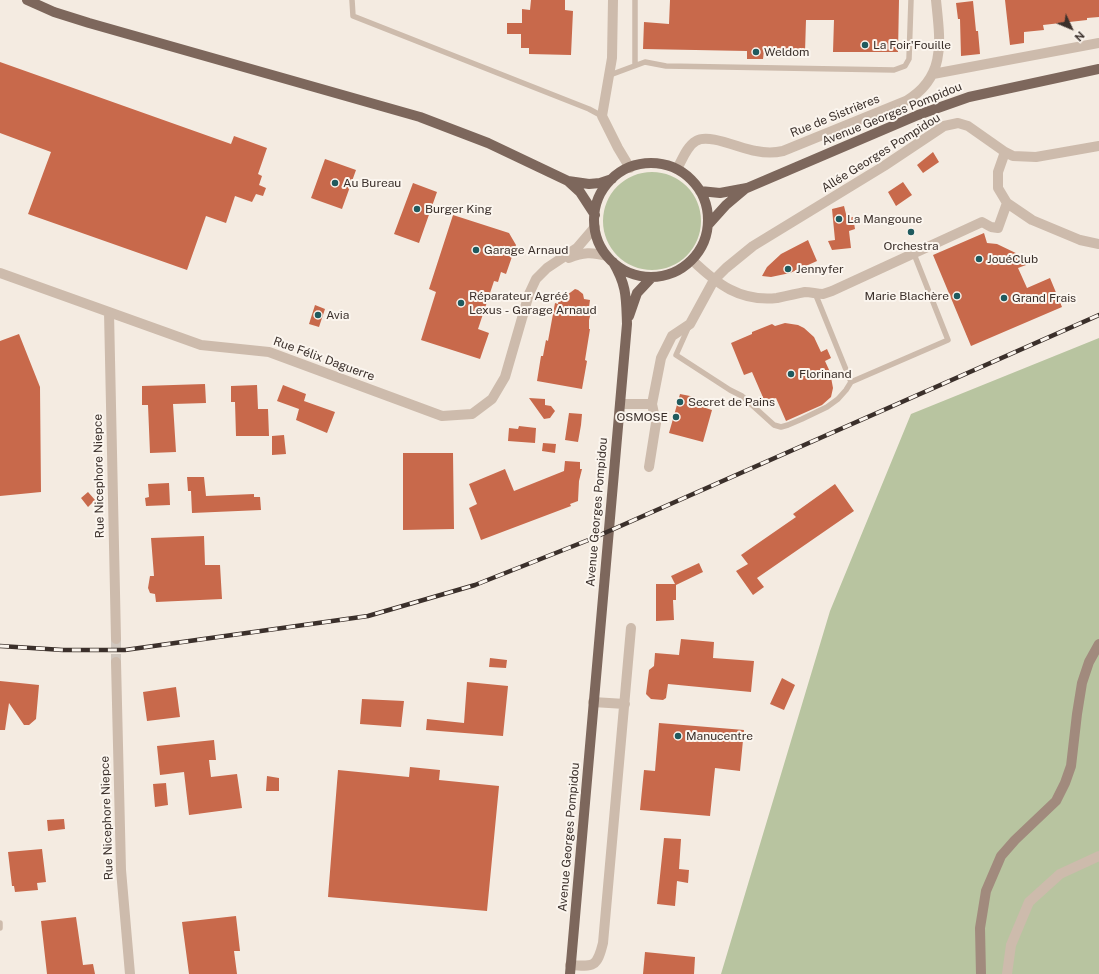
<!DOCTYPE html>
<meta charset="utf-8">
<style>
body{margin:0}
#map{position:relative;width:1099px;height:974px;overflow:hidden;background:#f4ebe1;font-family:"Public Sans",sans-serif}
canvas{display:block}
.north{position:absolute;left:1051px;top:8px;width:40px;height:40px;-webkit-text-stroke:3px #fbf5ee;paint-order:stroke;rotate:134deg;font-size:11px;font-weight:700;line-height:16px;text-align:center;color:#3b302b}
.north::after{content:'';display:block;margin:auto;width:14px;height:18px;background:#3b302b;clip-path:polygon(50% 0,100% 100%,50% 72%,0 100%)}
</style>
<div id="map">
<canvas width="1099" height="974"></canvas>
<div class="north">N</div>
</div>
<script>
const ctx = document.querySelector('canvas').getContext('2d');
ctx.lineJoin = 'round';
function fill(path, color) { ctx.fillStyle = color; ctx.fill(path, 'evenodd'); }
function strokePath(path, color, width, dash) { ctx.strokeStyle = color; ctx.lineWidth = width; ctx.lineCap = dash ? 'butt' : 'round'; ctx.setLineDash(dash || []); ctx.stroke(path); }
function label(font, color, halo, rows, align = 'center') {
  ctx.font = font + ' "Public Sans",sans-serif'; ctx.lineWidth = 4; ctx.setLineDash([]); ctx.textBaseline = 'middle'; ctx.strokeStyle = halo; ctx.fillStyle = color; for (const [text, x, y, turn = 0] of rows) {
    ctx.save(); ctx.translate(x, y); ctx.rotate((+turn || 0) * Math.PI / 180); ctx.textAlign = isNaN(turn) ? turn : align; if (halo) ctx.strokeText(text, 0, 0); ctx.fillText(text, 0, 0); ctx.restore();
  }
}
const green = new Path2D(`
 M603 221a49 49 0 1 1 98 0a49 49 0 1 1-98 0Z
 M1099,338V974H721L830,611L911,414Z`);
const building = new Path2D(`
 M531,0H565V10L573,11L571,55L529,54V48H521V34H507V23H522V9L530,10Z
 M670,0H899L898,52H833L834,20H806L805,52L764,50L763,59H747V51L643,49L644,22L669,24Z
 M1005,0H1099V17L1087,18V20L1043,25L1044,30L1024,32V43L1010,45Z
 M973,1L976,31H978L980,54L961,56L960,19H958L956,3Z
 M0,62L231,144L234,136L267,148L258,174L262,176L259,185L266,188L263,196L256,194L252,202L235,196L226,223L206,216L187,270L28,214L51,152L0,133Z
 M933,152L939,162L923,173L917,165Z
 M325,159L356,170L342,209L311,198Z
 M903,182L912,195L896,206L888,192Z
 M413,183L437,192L419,243L394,234Z
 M844,206L847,218L853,217L855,229L849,231L851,248L832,250L828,241L835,240L832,209Z
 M453,215L509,233L516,245L506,274L501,272L498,282L494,281L478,329L489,333L480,359L421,340L436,292L429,289Z
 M984,233L987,243L997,244L1022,256L1026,265L1018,268L1027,288L1050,278L1062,307L971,346L933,255Z
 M808,240L817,261L790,273L771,277L762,276L767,267L781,254Z
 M575,289L578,290L583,294L584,299L590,300L589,307L592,308L589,320V329H590L585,360L587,361L582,389L537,381L541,356H543L546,340L548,341L555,303L558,304L560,294L567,295Z
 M315,305L325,309L319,327L309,324Z
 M785,323L798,325L804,328L814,337L821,352L827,349L831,358L825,361L830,372L833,388L831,397L822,405L786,421L776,398L765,402L752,372L744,375L731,343L752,334V332L772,324L775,326Z
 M19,334L40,387L41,492L0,496V341Z
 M205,384L206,403L173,404L176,452L150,453L148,405H142V386Z
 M257,385L258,409H268L269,436H236L235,402H231V386Z
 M283,385L306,394L304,401L335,412L327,433L296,420L299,409L277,401Z
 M680,394L695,397L693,404L712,410L703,442L669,433Z
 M529,398L545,399V405L551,406L555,411L550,418L544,419Z
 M569,413L582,414L581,425L578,442L565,440Z
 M519,426L536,428L535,443L508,441L509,428L518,429Z
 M284,435L286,454L272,455V436Z
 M543,443L556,444L555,453L542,451Z
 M403,453H453L454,529L403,530Z
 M565,461L580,462V469H582L579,481L578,501L570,504L571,506L481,540L469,508L477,504L469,484L505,469L514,491L564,471Z
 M187,477H204L206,496L254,494V497H260L261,510L192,513L191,491H188Z
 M169,483L170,505L146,506L145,498L149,497L148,484Z
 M835,484L854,511L757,578L764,587L753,595L736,571L748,564L741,555L796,517L793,514Z
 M88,492L95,500L88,507L81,498Z
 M204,536L205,565H220L222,599L156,602L155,594L150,593L148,588L150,576H154L151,538Z
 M699,563L703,572L676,585V600H673L674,620L656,621V584H675L671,576Z
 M681,639L714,642L713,658L754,661L751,692L668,684L666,698L663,700L651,699L646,694L649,670L654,666L655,653L679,655Z
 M490,658L507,660L506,668L489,667Z
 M782,678L795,685L784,710L770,704Z
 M0,681L39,685L36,719L29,725H24L9,703L5,730H0Z
 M467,682L508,686L503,736L426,730L427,719L464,723Z
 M176,687L180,717L147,721L143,692Z
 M362,699L404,701L401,727L360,724Z
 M659,723L744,730L740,771L715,768L710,816L640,810L644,770L655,771Z
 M214,740L216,760H209L211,777L237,774L242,808L189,815L184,772L160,775L157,746Z
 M410,767L440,770L439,780L499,786L487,911L328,897L338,770L409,777Z
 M267,776L279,778V791H266Z
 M166,783L168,805L155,807L153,784Z
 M64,819L65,829L48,831L47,820Z
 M664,838L681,839L679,869L689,870L688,883L677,881L675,906L657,904Z
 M42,849L46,882L37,883L38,890L15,892L14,886H12L8,852Z
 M236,916L240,951H234L237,974H189L182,922Z
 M76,917L83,965L93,964L95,974H47L41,921Z
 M645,952L695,957L694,974H643Z`);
const minorTunnel = new Path2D(`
 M116,639V662`);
const service = new Path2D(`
 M352,0L353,16L589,109L602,116
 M635,0V65
 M610,75L645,62L666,66L894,70L905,66L909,59L911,0
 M815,293L851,382
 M689,326L676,355L730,390L742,396L774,425L781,427L788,425L802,419L827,407L838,399L846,390L851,382L948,340L914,254
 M0,923V928`);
const minor = new Path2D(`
 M613,0L612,58L602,116L618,148L630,168
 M933,74L1099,43
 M1005,152L998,172V188L1007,203L1032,220L1080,240L1099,244
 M677,169C682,160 687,146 696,141C709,133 741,149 756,151C766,153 774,153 783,151L906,101C947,77 940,40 936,0
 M569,258C583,252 592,252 607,256
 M692,260C717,284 740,302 777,298C786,296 795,294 805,292C811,292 817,294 823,294C826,293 829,292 832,291L982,222L991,227L998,228L1007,203
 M0,273L201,345L269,352L442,416L472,414L492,399L505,377L529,294L536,279L547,268L577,248L595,227
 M109,312L116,639
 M620,404H652
 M649,467L656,423L652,404L661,358L672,336L690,324L714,280L726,268L753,246L884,166L944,126L958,123L968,126L1005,152L1013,156L1036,157L1099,146
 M116,662L121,870L130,974
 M593,702L625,704
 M570,965C594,967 597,967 603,943L631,628
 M1007,974L1011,945L1029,902L1060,874L1099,856`);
const secondary = new Path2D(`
 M981,974L980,928L986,891L1001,856L1015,840L1056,801L1065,783L1071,766L1077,714L1082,683L1089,662L1099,644`);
const primary = new Path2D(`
 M27,0L54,12L89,23L420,117L488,143L568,181L589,184L600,183L612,179
 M594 220a57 57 0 1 1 114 0a57 57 0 1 1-114 0Z
 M568,181L580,192L595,215
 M700,191L720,193L747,188L918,115L969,97L1099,69
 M708,225L726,205L745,189
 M629,316L637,293L652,277
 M570,974L627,324C626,297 627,286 613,262`);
const rail = new Path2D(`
 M0,646L63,650H125L368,616L475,585L591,539L1099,315`);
const markers = [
 [865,45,4,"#1f5a5e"],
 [756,52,4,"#1f5a5e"],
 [335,183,4,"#1f5a5e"],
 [417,209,4,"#1f5a5e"],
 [839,219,4,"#1f5a5e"],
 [911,232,4,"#1f5a5e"],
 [476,250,4,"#1f5a5e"],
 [979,259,4,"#1f5a5e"],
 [788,269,4,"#1f5a5e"],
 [957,296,4,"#1f5a5e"],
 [1004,298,4,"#1f5a5e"],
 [461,303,4,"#1f5a5e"],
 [318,315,4,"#1f5a5e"],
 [791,374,4,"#1f5a5e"],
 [680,402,4,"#1f5a5e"],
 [676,417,4,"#1f5a5e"],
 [678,736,4,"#1f5a5e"]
];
const poiNames = [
 ["La Foir'Fouille",873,45],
 ["Weldom",764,52],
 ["Au Bureau",343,183],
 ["Burger King",425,209],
 ["La Mangoune",847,219],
 ["Orchestra",911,246,"center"],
 ["Garage Arnaud",484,250],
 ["JouéClub",987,259],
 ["Jennyfer",796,269],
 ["Réparateur Agréé",469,296],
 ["Lexus - Garage Arnaud",469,310],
 ["Marie Blachère",949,296,"right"],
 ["Grand Frais",1012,298],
 ["Avia",326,315],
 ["Florinand",799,374],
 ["Secret de Pains",688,402],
 ["OSMOSE",668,417,"right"],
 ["Manucentre",686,736]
];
const streetNames = [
 ["Avenue Georges Pompidou",892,114,-22],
 ["Rue de Sistrières",835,116,-22],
 ["Allée Georges Pompidou",881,153,-32],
 ["Rue Félix Daguerre",324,359,20],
 ["Rue Nicephore Niepce",99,476,-91],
 ["Avenue Georges Pompidou",597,512,-85],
 ["Rue Nicephore Niepce",107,818,-92],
 ["Avenue Georges Pompidou",569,837,-85]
];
fill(green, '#b8c4a0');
fill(building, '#c8694b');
strokePath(minorTunnel, '#cfc6bd', 10, [10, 5]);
strokePath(service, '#cdbbac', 5.5);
strokePath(minor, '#cdbbac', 10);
strokePath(secondary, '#a18a7d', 10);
strokePath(primary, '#7d675c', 10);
strokePath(rail, '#3b302b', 4.5);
strokePath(rail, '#fbf5ee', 3, [9]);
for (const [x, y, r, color] of markers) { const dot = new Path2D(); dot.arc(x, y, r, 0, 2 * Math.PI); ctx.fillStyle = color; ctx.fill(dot); strokePath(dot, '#fbf5ee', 1.5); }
label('12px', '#3b302b', '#fbf5ee', poiNames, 'left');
label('12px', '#3b302b', '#fbf5ee', streetNames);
</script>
